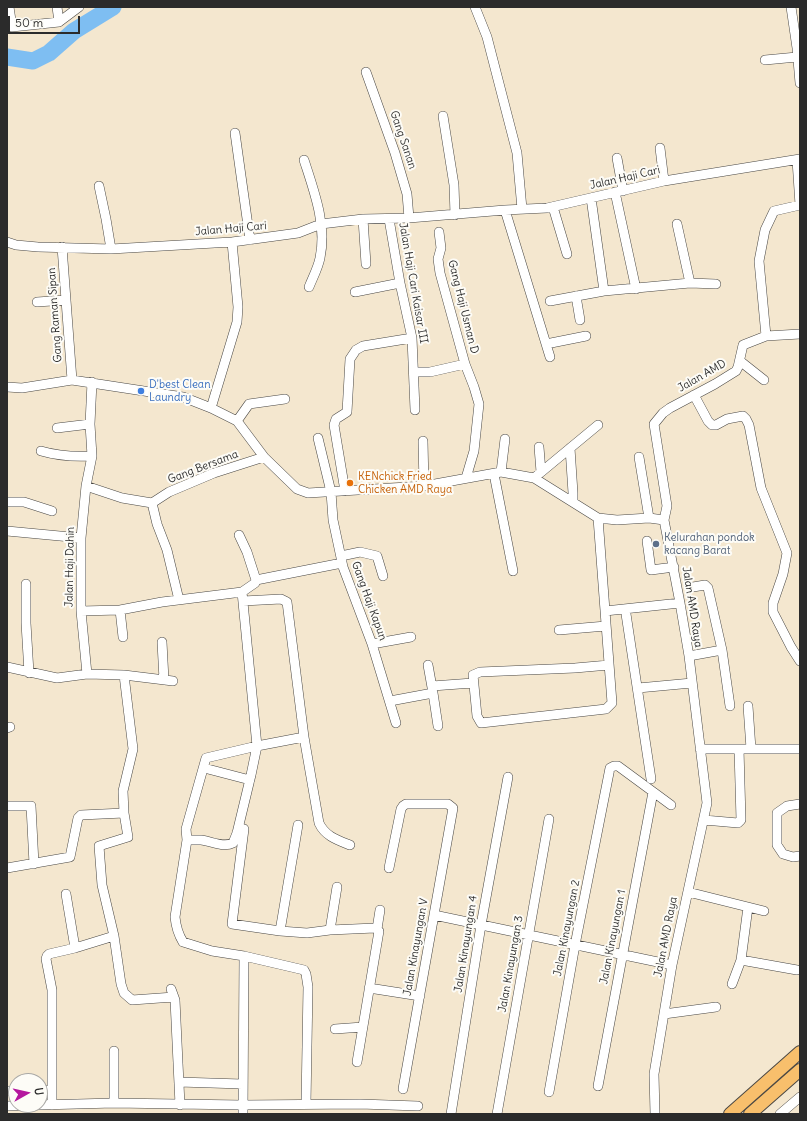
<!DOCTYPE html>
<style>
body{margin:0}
#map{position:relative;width:807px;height:1121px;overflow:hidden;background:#f4e7cf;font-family:Delius,sans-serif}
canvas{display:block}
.frame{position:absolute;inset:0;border:8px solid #2b2b2b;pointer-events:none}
.north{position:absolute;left:8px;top:1073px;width:40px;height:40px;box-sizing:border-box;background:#fdfcf7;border:1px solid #a9a8a5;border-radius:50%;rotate:82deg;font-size:11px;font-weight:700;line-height:16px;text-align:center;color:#2b2b2b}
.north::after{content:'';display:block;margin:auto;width:14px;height:18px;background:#b5179e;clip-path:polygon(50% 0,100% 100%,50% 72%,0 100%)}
.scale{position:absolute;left:8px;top:16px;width:72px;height:18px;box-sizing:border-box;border:2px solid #2b2b2b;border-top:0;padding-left:5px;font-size:12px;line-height:14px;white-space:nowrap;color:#2b2b2b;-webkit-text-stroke:3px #fdfcf7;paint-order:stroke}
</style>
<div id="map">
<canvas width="807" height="1121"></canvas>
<div class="frame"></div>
<div class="north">U</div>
<div class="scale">50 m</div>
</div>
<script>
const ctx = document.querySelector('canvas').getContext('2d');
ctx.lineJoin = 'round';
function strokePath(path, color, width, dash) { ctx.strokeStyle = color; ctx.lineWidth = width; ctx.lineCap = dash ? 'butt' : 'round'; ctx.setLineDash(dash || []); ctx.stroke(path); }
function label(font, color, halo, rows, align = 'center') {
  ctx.font = font + ' Delius,sans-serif'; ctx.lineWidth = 4; ctx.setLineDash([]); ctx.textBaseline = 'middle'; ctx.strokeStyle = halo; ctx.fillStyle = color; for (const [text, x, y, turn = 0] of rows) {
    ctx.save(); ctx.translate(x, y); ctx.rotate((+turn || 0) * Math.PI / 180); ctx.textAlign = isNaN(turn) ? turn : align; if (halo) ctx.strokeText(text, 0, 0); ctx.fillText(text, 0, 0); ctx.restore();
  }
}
const river = new Path2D(`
 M7,57L33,61L49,53L74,31L113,7`);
const minor = new Path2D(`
 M9,7L12,27
 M57,7L59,22
 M475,7L487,37L517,153L522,209
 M791,7L797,48L800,83
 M7,25L12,27L59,22L79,7
 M765,60L797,57
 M366,72L395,153L407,194L409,218
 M443,116L454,185L455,215
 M235,133L250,240
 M660,148L664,181
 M617,158L623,191
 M304,160C314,191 327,225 320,258C318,268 313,277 309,287
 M99,186L106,219L111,249
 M615,192L636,289
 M553,207L567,254
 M505,210L550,357
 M363,219L366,264
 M389,219L400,283L412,338L415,410
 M677,224L690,283
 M439,232L441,248L438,259L440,273L465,364L474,387L479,404L474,451L466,478
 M7,242L16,245L38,247L111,249L232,242L298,233L321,224L363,219L409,218L505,210L547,208L664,181L800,159
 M62,247L72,380
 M604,291L690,283L716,284
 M355,292L400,283
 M576,296L580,320
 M550,301L604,291L591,198
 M37,302L66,300
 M766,336L759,261L765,230L774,211L800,205L797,160
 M546,344L586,336
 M740,361L764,380
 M414,372H430L465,364
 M7,387L22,388L72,380L183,397L211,408L237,421L264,457L297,489L308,493L424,486L501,472L534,478L598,518L617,520L649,518L664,520
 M694,395L708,421L712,425H716L727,419L743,416L746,419L749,425L761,488L787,553L783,574L773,603V612L791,647L800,661
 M211,408L237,322L238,307L232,242
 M237,421L249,404L285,399
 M57,428L90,424
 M318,438L331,492L333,520L343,567L372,644L396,723
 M423,441L424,486
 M539,447L541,472
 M570,448L573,493V502
 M41,451C58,456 74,457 92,456
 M639,457L649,518
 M501,472L505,439
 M494,474L513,571
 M534,478L598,425
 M86,486L122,498L152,503
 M345,491L334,425L336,419L347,412L350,359L356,350L363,346L412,338
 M7,502H24L52,511
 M152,503L169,492L214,473L264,457
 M152,503L157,524L167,550L179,600
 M598,518L612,703L606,709L481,723L477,716L473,675L480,672L575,668L609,665
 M7,531L81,538
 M239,535L247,552L256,580
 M647,541L651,570L674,567
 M341,556L360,552L377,556L383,576
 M26,584V623L29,673
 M693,587L705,585L708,588L722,650L730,706
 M243,601L281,599L287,602L304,737
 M120,610L123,637
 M81,611L120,610L162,602L242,592L255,583L256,580L342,563
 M605,611L680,603
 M626,614L651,779
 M559,630L606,626
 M162,642L164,680
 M372,644L411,637
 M689,656L722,650
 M428,665L433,693L438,726
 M7,667L57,678L87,674L124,675L173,681
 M87,674L81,611V538L86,486L92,456L90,424L92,382
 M124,675L133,749L123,791L124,813L128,837L99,846L102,885L114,936L121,984L124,993L132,1000L174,997
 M432,686L473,683
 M638,688L692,683
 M390,701L433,693
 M748,706L751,749
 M7,728L10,727
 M700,749H800
 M204,768L250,780
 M800,804L787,806L777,813V845L783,854L793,857L800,856
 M7,806H31L34,864
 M704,820L738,823L741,820L739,749
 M244,829L232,924L280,931L307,933L330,930L375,928L379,931L357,1062
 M187,840C192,840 196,840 201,840C211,841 223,848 233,843L237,833L251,775L257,746L242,592
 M7,868L70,857L78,818L81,815L124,813
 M389,868L401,809L403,806L406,804H448L453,808L403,1089
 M688,892L748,907L741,960
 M748,907L764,911
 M434,915L672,965
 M377,929L380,910
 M330,930L337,887
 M280,931L298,825
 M75,948L114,936
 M244,956L212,951L183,942C178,934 176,927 175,917L187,840L186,829L206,758L257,746L304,737L319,823C325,836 337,840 350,845
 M732,984L741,960L797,970
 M369,988L420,996
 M171,989L175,1000L180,1105
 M664,1014L716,1007
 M335,1029L363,1027
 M179,1082L242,1084
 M598,1086L653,792
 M7,1091H16
 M40,1091L52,1090
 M549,1092L575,945L610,768L614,766H618L671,805
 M114,1103V1051
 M40,1105L114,1103L242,1105L360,1104L418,1106
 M52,1105V990L46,959L47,956L49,954L75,948L66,894
 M7,1106L39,1105
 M243,1114L244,956L304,970L306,974L308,987L306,1104
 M451,1114L481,925L508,777
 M497,1114L549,819
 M655,1114L654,1074L672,965L707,803L689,656L680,603L664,520L667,506L654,424L663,413L670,408L715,384L736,371L738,367L743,345L766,336L800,334
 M780,1114L800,1097`);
const major = new Path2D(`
 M730,1114L800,1052
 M750,1114L800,1070`);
const markers = [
 [141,391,4,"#3f7fe0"],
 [350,483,4,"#e8710a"],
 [656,544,4,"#5c6f8a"]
];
const streetNames = [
 ["Gang Sanan",403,140,71],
 ["Jalan Haji Cari",625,178,-13],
 ["Jalan Haji Cari",231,229,-5],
 ["Jalan Haji Cari Kaisar III",413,283,80],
 ["Gang Haji Usman D",463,307,76],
 ["Gang Raman Sipan",55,315,-94],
 ["Jalan AMD",702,376,-30],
 ["Gang Bersama",203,467,-21],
 ["Jalan Haji Dahin",70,567,-89],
 ["Gang Haji Kapun",369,601,70],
 ["Jalan AMD Raya",692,607,81],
 ["Jalan Kinayungan 2",567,928,-79],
 ["Jalan Kinayungan 1",613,937,-79],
 ["Jalan AMD Raya",666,937,-79],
 ["Jalan Kinayungan 4",466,944,-81],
 ["Jalan Kinayungan V",416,947,-80],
 ["Jalan Kinayungan 3",511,964,-80]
];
const shopNames = [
 ["D'best Clean",149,385],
 ["Laundry",149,398]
];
const foodNames = [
 ["KENchick Fried",358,477],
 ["Chicken AMD Raya",358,490]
];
const serviceNames = [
 ["Kelurahan pondok",664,538],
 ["kacang Barat",664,551]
];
strokePath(river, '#7ebef2', 17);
strokePath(minor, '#494744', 10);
strokePath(major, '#494744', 14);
strokePath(minor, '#fff', 9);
strokePath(major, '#f8bf6c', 12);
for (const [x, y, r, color] of markers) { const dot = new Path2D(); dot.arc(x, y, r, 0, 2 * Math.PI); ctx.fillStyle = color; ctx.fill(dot); strokePath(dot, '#fdfcf7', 1.5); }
label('11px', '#2b2b2b', '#fdfcf7', streetNames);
label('11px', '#366cbe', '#fdfcf7', shopNames, 'left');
label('11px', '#c56008', '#fdfcf7', foodNames, 'left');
label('11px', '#4e5e75', '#fdfcf7', serviceNames, 'left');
</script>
